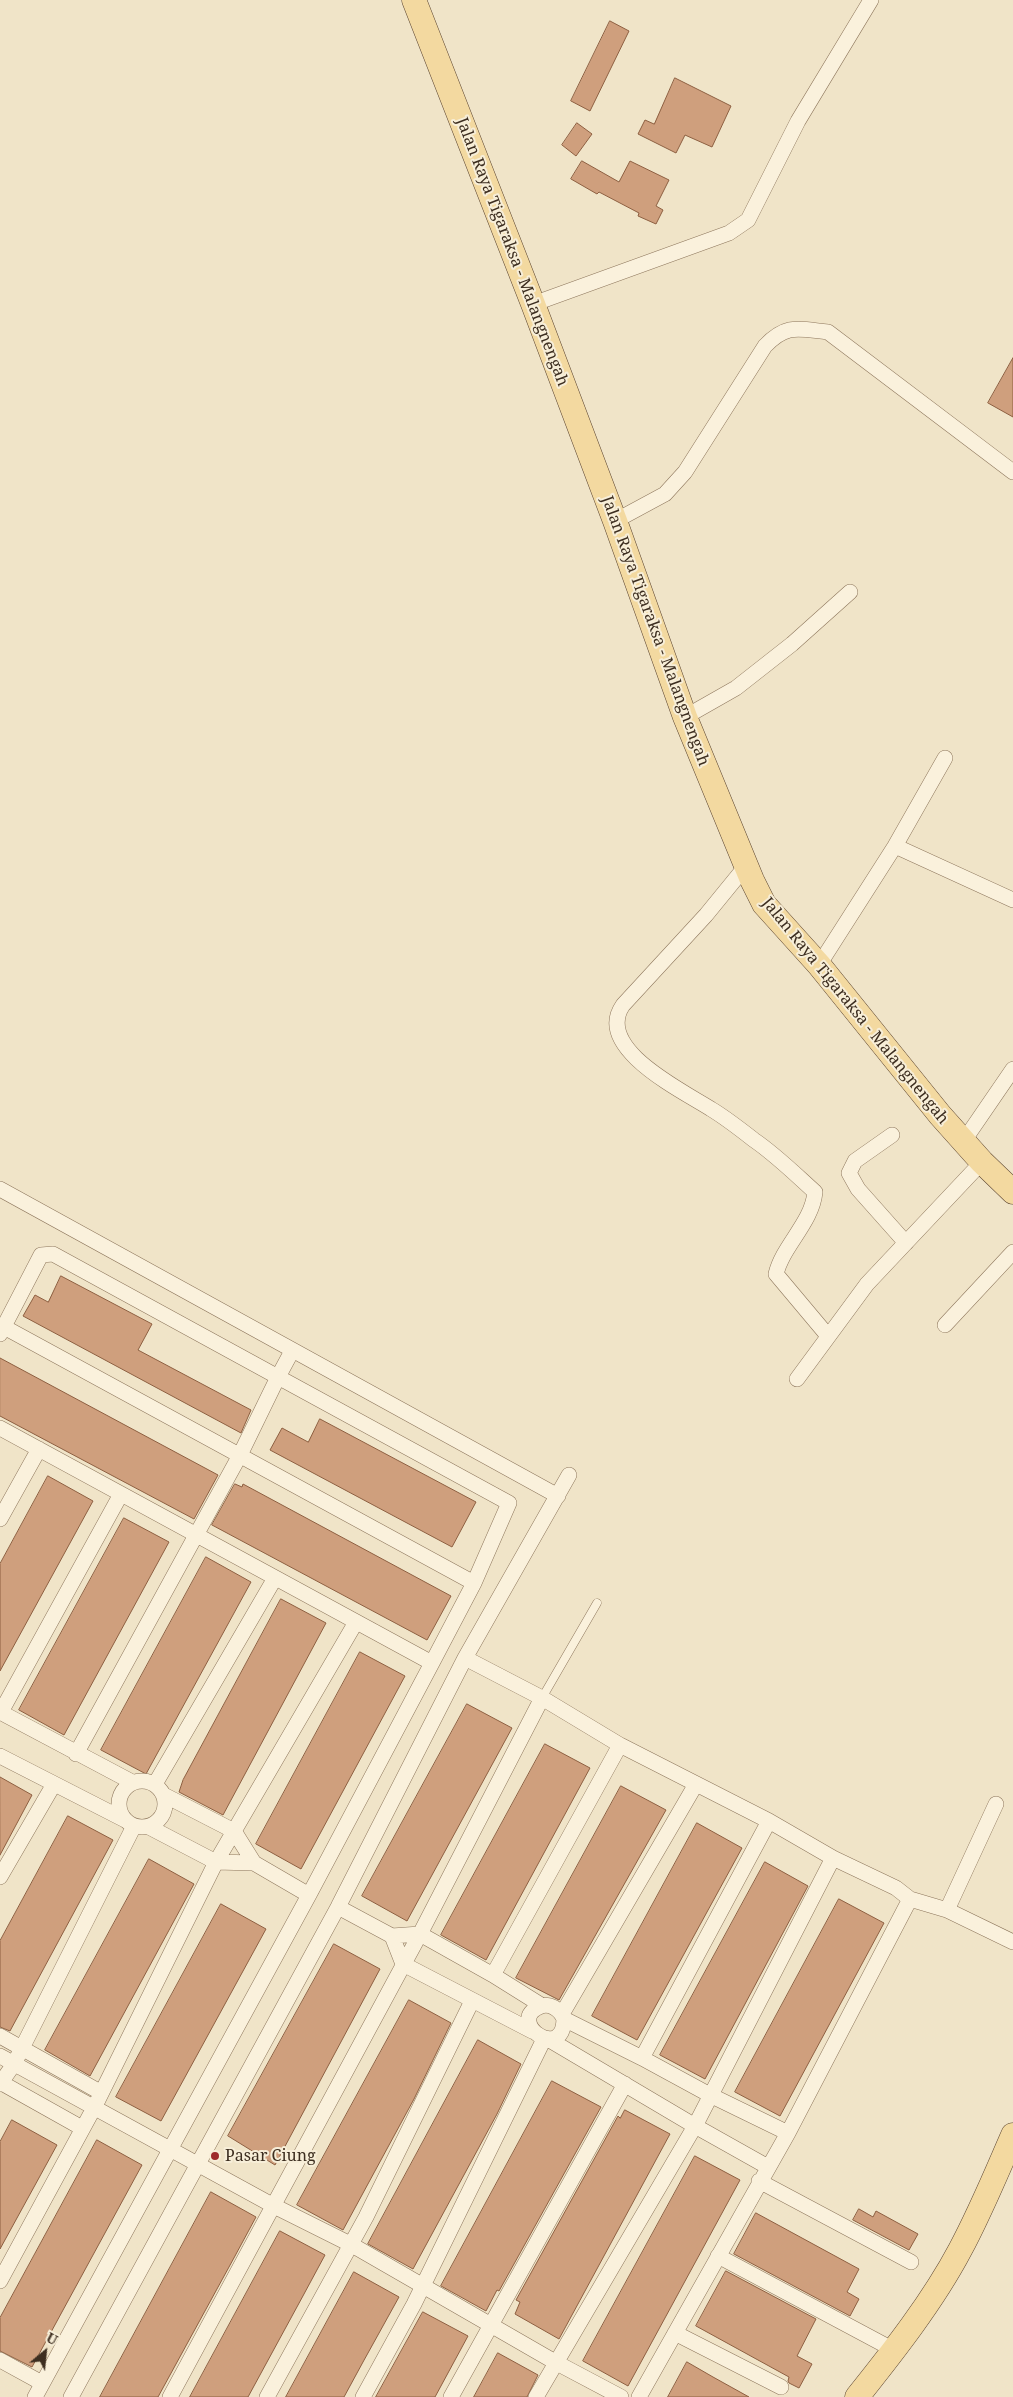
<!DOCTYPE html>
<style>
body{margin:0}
#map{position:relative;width:1013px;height:2397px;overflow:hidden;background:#f0e4c8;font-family:"Noto Serif",serif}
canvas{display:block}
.north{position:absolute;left:20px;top:2327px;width:50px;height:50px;-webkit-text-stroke:4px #f7eed8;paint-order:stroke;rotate:28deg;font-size:14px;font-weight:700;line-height:20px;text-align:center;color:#3d2e20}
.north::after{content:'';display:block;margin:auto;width:18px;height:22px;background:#3d2e20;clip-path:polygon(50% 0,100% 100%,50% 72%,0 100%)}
</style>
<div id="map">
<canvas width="1013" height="2397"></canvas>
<div class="north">U</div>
</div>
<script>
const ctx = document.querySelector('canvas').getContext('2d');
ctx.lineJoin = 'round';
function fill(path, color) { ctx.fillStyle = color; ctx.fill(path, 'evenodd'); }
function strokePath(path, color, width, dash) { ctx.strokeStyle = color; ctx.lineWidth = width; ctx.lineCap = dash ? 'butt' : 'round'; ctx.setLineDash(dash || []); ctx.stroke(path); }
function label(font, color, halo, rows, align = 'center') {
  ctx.font = font + ' "Noto Serif",serif'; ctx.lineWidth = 4; ctx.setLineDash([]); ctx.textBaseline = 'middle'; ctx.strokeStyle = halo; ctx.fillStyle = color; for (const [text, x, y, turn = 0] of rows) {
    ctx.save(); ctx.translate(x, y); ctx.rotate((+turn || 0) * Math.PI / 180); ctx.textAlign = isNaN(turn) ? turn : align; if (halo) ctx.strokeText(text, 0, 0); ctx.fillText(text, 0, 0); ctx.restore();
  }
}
const building = new Path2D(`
 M610,21L629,31L590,111L571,101Z
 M675,78L731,106L712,147L685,135L676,153L638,134L645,120L654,124Z
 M577,123L592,134L576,156L562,145Z
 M582,161L619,182L630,161L669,180L656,206L663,210L656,224L638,216L639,213L599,192L597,194L571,179Z
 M1013,358V417L988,403Z
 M61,1276L152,1324L138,1350L251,1410L241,1433L23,1316L35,1295L48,1302Z
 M0,1358L218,1475L194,1519L0,1416Z
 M320,1419L476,1502L452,1547L270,1450L282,1428L308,1442Z
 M48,1476L93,1501L0,1671V1564Z
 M235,1484L242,1487L243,1484L451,1596L427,1640L212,1525Z
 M124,1518L169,1542L64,1735L19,1710Z
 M206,1557L251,1582L146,1774L101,1750Z
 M281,1599L326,1623L223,1815L179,1792L183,1780Z
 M360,1652L405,1676L301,1869L256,1844Z
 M467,1704L512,1728L407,1921L362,1896Z
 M545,1744L590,1768L486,1960L441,1935Z
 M0,1777L32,1795L0,1855Z
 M621,1786L666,1810L559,2000L516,1978Z
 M68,1816L113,1840L10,2031L0,2027V1941Z
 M697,1823L742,1848L637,2040L592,2016Z
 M149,1859L194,1884L90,2076L45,2050Z
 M765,1862L808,1886L705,2079L660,2055Z
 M839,1899L884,1923L780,2116L735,2092Z
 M221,1904L266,1929L161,2121L116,2097Z
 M334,1944L380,1969L275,2165L228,2136Z
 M409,2000L451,2023L414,2099L343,2230L297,2205Z
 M478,2040L521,2064L497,2114L413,2269L368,2244Z
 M552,2081L601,2107L499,2291L497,2290L486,2311L441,2286Z
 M625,2110L670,2134L559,2339L515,2314L520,2302L516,2300L618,2116L620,2118Z
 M12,2120L57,2145L0,2249V2142Z
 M97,2140L142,2165L32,2367L0,2351V2318Z
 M695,2156L740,2180L628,2386L583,2361Z
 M211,2192L256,2217L235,2256L158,2397H100Z
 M859,2209L873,2217L876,2211L918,2234L909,2250L853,2220Z
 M756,2213L859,2269L847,2292L859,2299L850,2316L734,2254Z
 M280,2231L325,2255L304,2294L248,2397H190Z
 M726,2271L816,2319L797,2356L812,2364L799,2388L789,2383L788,2381L789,2377L696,2326Z
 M354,2272L399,2297L363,2362L344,2397H286Z
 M423,2312L468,2336L435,2397H376Z
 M498,2353L538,2375L527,2397H474Z
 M687,2362L713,2377L749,2397H668Z`);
const service = new Path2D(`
 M542,1698L597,1603`);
const minor = new Path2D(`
 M533,304L729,233L748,220L798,121L871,0
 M615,521L665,494L685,472L765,346C787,323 799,329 828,332L1013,472
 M685,717L736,688L792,644L850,592
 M895,846L1013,900
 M746,866L706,915L623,1005C593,1048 683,1091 711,1109C726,1118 740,1129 754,1140C776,1155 795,1174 815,1192C812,1223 783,1245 776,1274L828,1336
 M819,965L895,846L945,758
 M892,1135L855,1161L849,1173L858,1189L906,1243
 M963,1142L1013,1069
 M0,1189L558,1496
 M945,1325L1013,1252
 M4,1327L474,1583
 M0,1334L41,1255L53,1254L278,1377L292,1351
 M797,1379L867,1284L982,1162
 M0,1428L432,1663
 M0,1519L39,1449
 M465,1658L542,1698L620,1745L769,1821L833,1858L896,1888L910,1899L788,2133L639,2397
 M0,1712L132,1782
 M1,1712L121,1494
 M0,1756L125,1820
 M119 1804a23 23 0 1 1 46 0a23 23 0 1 1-46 0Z
 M155,1784L275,1578
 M164,1795L234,1831L254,1863
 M149,1827L216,1862L254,1863L309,1895
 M0,1877L54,1784
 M910,1899L947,1910L1013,1942
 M338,1907L392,1936L420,1934L493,1975L541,2005
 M947,1910L996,1804
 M392,1936L403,1964L532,2031
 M493,1975L620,1745
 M562,2014L696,1784
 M564,2019C563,2063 506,2022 539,2007C549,2002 560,2009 564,2019L642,2058L710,2095L788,2133
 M0,2036L100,2092
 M548,2039L695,2126L768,2167
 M0,2056L274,2206L352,2245L555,2362L621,2397
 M642,2058L769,1821
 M0,2082L82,2128
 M0,2084L14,2064L134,1826
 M759,2181L911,2262
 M718,2256L894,2350
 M0,2281L95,2106L216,1862L356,1622
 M675,2333L781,2387
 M0,2360L42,2383
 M35,2397L309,1895L432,1663L474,1583L509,1503L278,1377L240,1455L76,1754
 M71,2397L338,1907L465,1658L569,1475
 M170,2397L420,1934L542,1698
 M267,2397L366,2217L472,2001
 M363,2397L414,2304L544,2039
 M451,2397L625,2084
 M536,2397L695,2126L833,1858`);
const primary = new Path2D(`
 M414,0L533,304L615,521L685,717L752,880L764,904L819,965L940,1115L982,1162L1013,1192
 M857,2397C893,2352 933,2301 960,2250C980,2213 996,2174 1013,2135`);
const markers = [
 [215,2156,5,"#9e2a2b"]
];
const streetNames = [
 ["Jalan Raya Tigaraksa - Malangnengah",512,252,69],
 ["Jalan Raya Tigaraksa - Malangnengah",655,631,70],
 ["Jalan Raya Tigaraksa - Malangnengah",855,1011,51]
];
const poiNames = [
 ["Pasar Ciung",225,2156]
];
fill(building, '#cf9f7d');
strokePath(building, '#8d5f41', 1);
strokePath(service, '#8d765c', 9);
strokePath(minor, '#8d765c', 16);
strokePath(primary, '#5b4430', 25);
strokePath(service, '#faf1dc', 8);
strokePath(minor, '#faf1dc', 15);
strokePath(primary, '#f3d9a0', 24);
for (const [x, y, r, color] of markers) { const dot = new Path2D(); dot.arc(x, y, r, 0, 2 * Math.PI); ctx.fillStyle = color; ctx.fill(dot); strokePath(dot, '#f7eed8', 2); }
label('16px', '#3d2e20', '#f7eed8', streetNames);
label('16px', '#3d2e20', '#f7eed8', poiNames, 'left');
</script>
